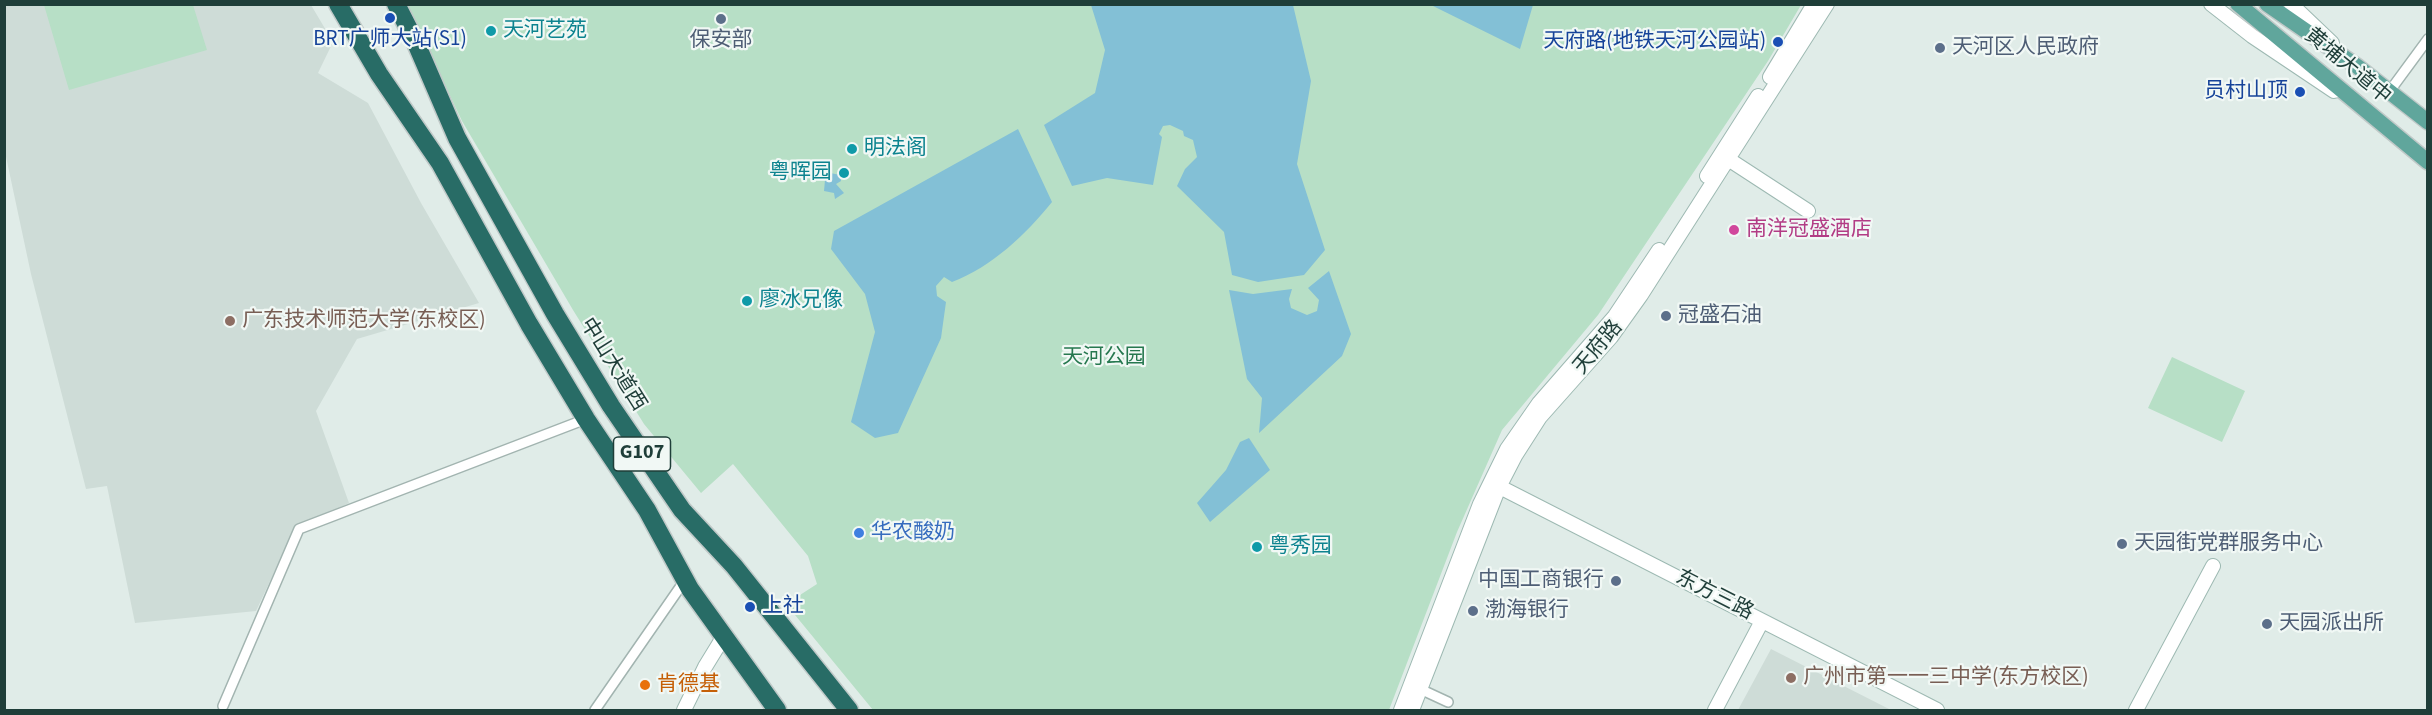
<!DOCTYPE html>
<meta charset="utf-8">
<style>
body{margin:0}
#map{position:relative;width:2432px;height:715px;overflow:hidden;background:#e0ece8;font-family:"Source Sans 3",sans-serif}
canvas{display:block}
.frame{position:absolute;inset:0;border:6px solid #1f3e39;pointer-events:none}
</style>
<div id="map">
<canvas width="2432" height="715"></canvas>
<div class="frame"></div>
</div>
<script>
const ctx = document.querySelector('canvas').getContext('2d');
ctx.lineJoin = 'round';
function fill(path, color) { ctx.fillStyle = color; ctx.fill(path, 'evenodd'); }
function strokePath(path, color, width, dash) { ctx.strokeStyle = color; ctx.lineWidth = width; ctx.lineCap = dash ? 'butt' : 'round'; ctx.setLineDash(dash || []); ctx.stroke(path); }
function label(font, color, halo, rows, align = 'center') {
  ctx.font = font + ' "Source Sans 3","Noto Sans SC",sans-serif'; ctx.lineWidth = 4.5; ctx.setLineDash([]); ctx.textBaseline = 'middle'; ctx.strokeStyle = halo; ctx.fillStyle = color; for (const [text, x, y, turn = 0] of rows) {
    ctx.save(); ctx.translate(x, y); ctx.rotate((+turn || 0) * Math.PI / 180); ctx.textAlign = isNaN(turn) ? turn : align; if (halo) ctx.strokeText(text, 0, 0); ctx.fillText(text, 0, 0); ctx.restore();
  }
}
const built = new Path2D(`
 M7,4L311,5L333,42L318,73L368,103L421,203L479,303L357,339L316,411L349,503L294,530L256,611L135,623L107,486L86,489L31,274L5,152L4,5Z
 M1771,649L1891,710H1738Z`);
const green = new Path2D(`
 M44,5H193L207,50L69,90Z
 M407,5H1801L1768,61L1598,315L1502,430L1457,532L1389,710H873L786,604L817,584L808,556L733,464L701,493L644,424L573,310L462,121Z
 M2172,357L2245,391L2222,442L2148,408Z`);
const water = new Path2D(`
 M1091,5H1293L1311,81L1297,164L1325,250L1304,275L1258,282L1232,275L1224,232L1177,186L1185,169L1197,157L1193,140L1184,136L1183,131L1170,125L1163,126L1159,134L1162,137L1153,185L1107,178L1072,186L1044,125L1095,93L1105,50Z
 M1533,5L1520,49L1431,5L1533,4Z
 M1018,129L1052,202C1026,234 992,267 952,282L944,277L936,286L937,296L946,302L941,338L898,433L875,438L851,422L875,332L865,294L831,249L834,231Z
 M816,170L840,175L841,181L836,184L844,193L835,199L834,193L824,191L825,180H818Z
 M1329,271L1351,334L1342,356L1259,433L1262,398L1247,379L1229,290L1253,294L1292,289L1289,299L1291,308L1307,315L1317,311L1319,300L1308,288Z
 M1249,438L1270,470L1210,522L1197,503L1226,470L1240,442Z`);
const street = new Path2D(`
 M2389,92L2428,39
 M1420,689L1448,702
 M223,706L299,529L586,419
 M595,710L685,580`);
const secondary = new Path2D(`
 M2211,4L2252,36L2334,91
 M2291,4L2332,43
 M1770,77L1814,4
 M1722,155L1808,211
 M1707,176L1758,96
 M1492,483L1937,710
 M684,710L705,667L724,636
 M1401,710L1480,504L1507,449L1539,403L1615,316L1659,250
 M1412,710L1499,487L1515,456L1540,417L1611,337L1641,295L1827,4
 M1715,710L1762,621
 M2136,710L2213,566`);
const primary = new Path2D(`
 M2238,4L2428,162
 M2267,4L2358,67L2428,122`);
const highway = new Path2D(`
 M338,4L379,74L440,163L529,324L586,419L647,510L690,589L777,710
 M396,4L416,43L457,138L555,314L611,406L682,510L734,566L849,710`);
const markers = [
 [390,18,6,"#1a4fb4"],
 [721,19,6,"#5c6f8a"],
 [491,31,6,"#0f9aa8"],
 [1778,42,6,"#1a4fb4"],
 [1940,48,6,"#5c6f8a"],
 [2300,92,6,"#1a4fb4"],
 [852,149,6,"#0f9aa8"],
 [844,173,6,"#0f9aa8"],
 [1734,230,6,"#d1479c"],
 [747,301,6,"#0f9aa8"],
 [1666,316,6,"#5c6f8a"],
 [230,321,6,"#8d6e63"],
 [859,533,6,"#3f7fe0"],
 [2122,544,6,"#5c6f8a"],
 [1257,547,6,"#0f9aa8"],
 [1616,581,6,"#5c6f8a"],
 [750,607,6,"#1a4fb4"],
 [1473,611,6,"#5c6f8a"],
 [2267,624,6,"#5c6f8a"],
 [1791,678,6,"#8d6e63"],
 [645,685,6,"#e8710a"]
];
const shields = [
 [642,454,57]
];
const shieldNames = [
 ["G107",642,454]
];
const cultureNames = [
 ["天河艺苑",503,31],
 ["明法阁",864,149],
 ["粤晖园",832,173,"right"],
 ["廖冰兄像",759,301],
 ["粤秀园",1269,547]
];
const transitNames = [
 ["BRT广师大站(S1)",390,40,"center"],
 ["天府路(地铁天河公园站)",1766,42],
 ["员村山顶",2288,92],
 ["上社",762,607,"left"]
];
const serviceNames = [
 ["保安部",721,41,"center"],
 ["天河区人民政府",1952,48],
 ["冠盛石油",1678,316],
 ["天园街党群服务中心",2134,544],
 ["中国工商银行",1604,581,"right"],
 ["渤海银行",1485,611],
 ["天园派出所",2279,624]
];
const streetNames = [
 ["黄埔大道中",2347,67,40],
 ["天府路",1599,348,-50],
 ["中山大道西",612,365,58],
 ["东方三路",1714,596,27]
];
const hotelNames = [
 ["南洋冠盛酒店",1746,230]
];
const educationNames = [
 ["广东技术师范大学(东校区)",242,321],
 ["广州市第一一三中学(东方校区)",1803,678]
];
const parkNames = [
 ["天河公园",1104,358]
];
const shopNames = [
 ["华农酸奶",871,533]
];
const foodNames = [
 ["肯德基",657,685]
];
fill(built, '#cedcd7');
fill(green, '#b7dfc6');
fill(water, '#83c0d6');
strokePath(street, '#a2b4b0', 12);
strokePath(secondary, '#9db9b2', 16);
strokePath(primary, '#c0c9c8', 18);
strokePath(highway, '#c0c9c8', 21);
strokePath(street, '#fff', 9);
strokePath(secondary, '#fff', 14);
strokePath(primary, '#60a69c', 15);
strokePath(highway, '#286c66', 18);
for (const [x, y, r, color] of markers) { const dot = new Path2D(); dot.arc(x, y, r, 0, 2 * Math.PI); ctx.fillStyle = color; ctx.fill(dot); strokePath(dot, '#f1f8f5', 2); }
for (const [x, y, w] of shields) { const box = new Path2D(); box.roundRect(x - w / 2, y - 17, w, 34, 4.5); ctx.fillStyle = '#f1f8f5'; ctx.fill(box); strokePath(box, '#1f3e39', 1.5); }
label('bold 20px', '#1f3e39', null, shieldNames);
label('21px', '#0d838f', '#f1f8f5', cultureNames, 'left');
label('21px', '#164399', '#f1f8f5', transitNames, 'right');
label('21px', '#4e5e75', '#f1f8f5', serviceNames, 'left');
label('21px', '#1f3e39', '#f1f8f5', streetNames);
label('21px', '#b23c85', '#f1f8f5', hotelNames, 'left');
label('21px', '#785e54', '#f1f8f5', educationNames, 'left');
label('21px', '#26784f', '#f1f8f5', parkNames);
label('21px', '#366cbe', '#f1f8f5', shopNames, 'left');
label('21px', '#c56008', '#f1f8f5', foodNames, 'left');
</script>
